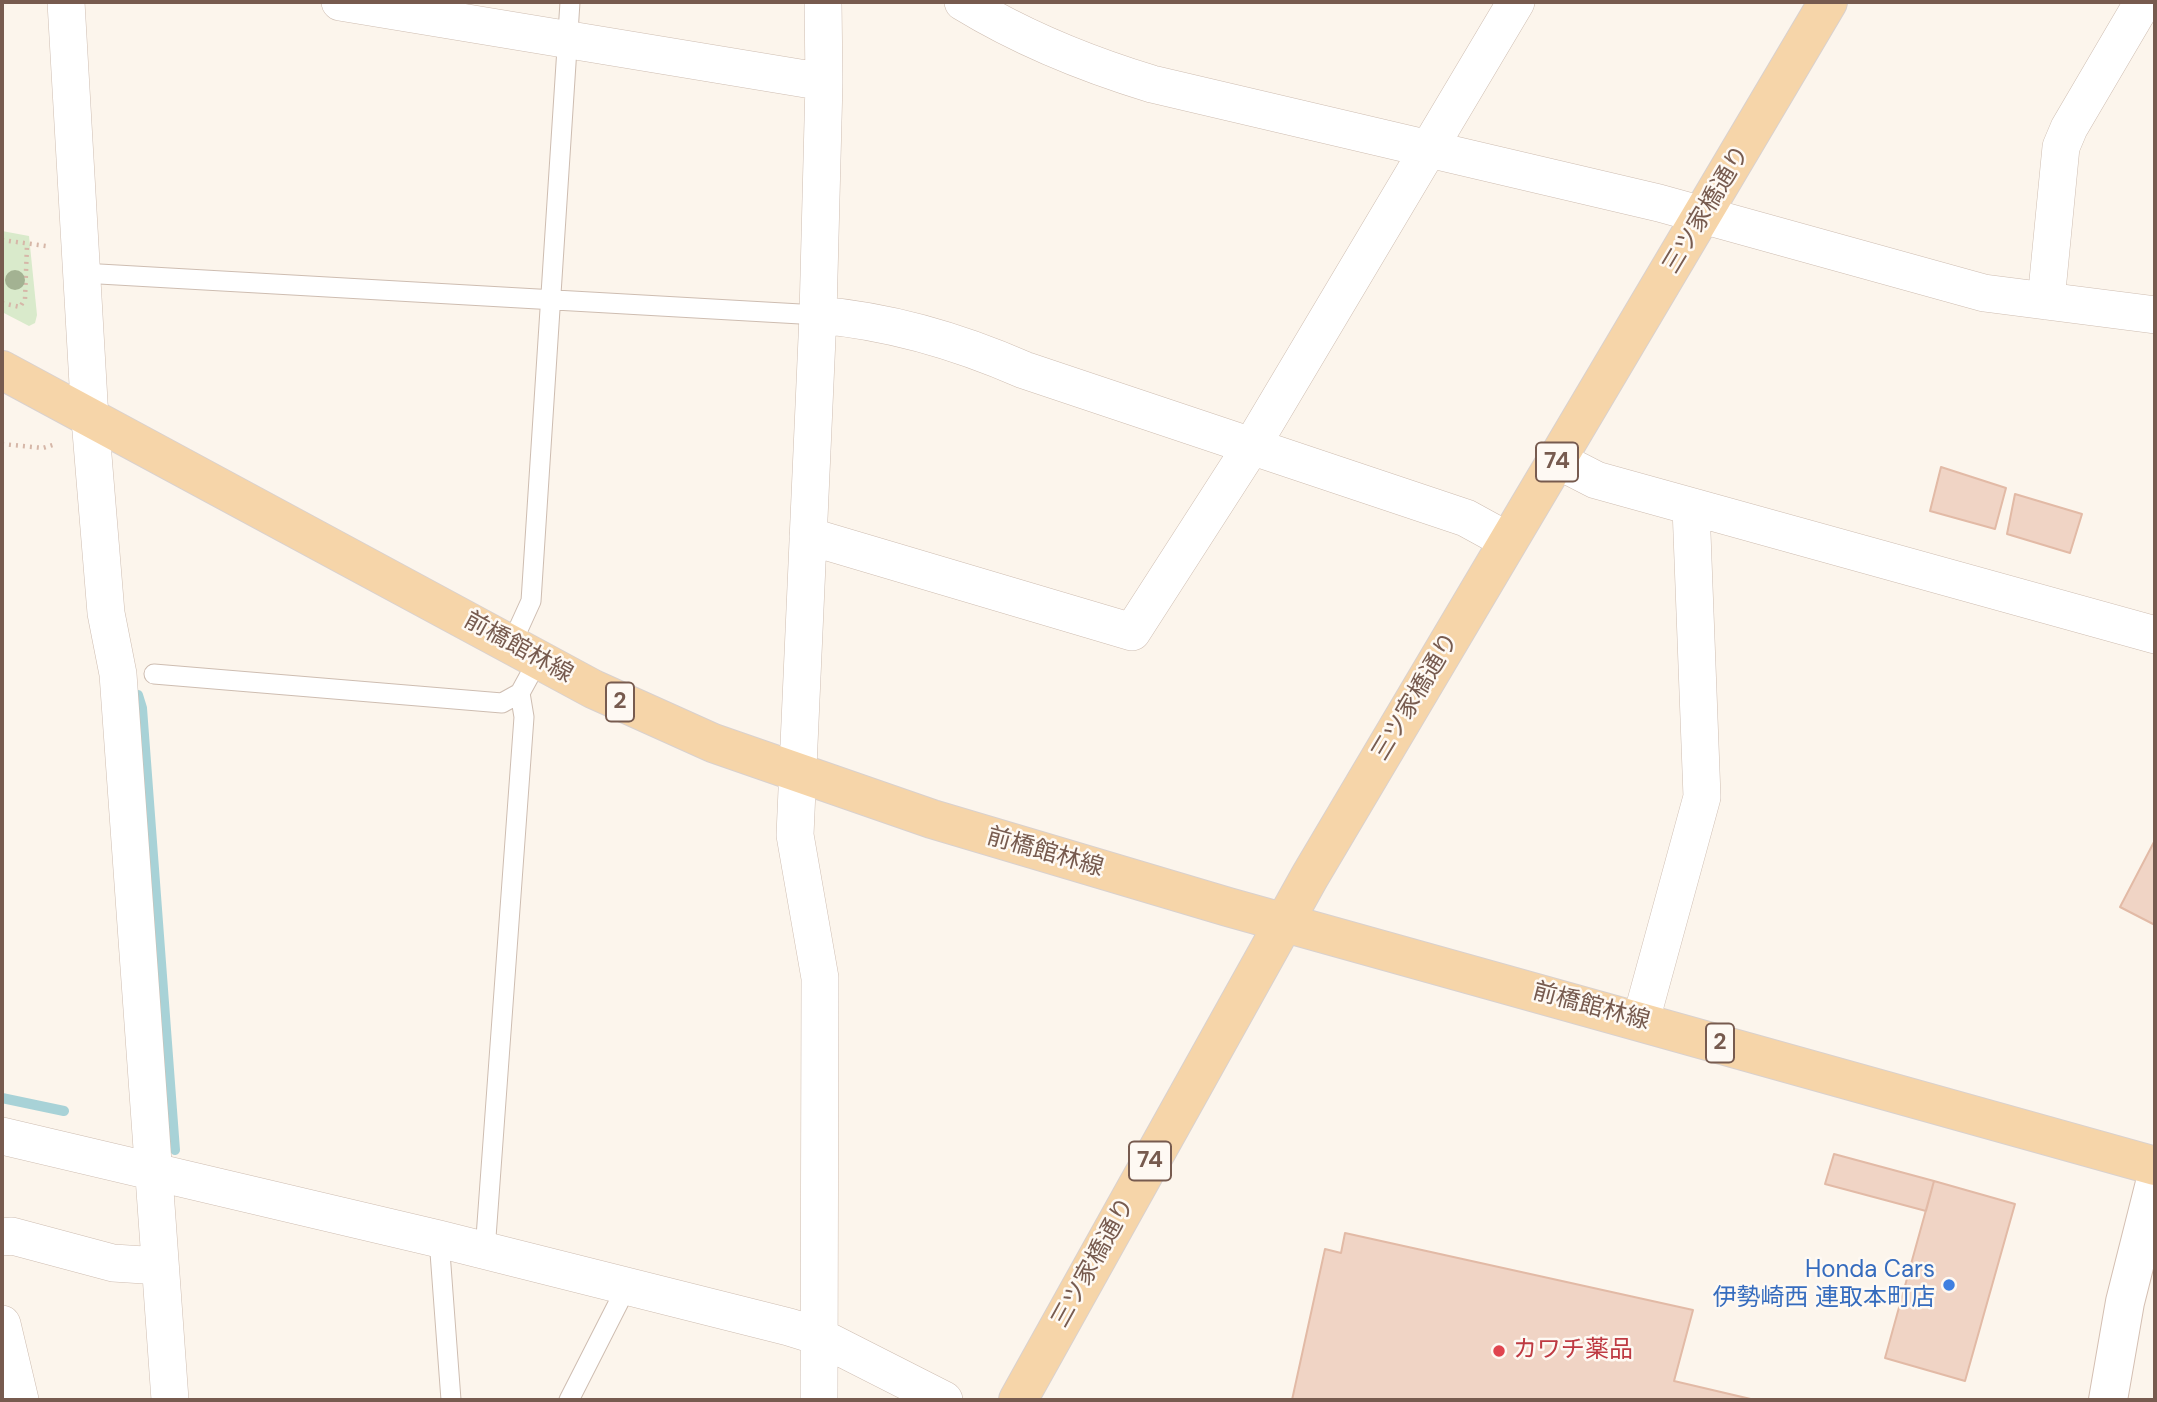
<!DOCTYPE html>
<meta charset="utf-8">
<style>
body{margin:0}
#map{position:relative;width:2157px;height:1402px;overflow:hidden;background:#fcf5ec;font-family:"DM Sans",sans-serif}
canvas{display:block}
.frame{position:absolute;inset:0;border:4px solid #775b4f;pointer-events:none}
</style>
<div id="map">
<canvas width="2157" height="1402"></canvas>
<div class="frame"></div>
</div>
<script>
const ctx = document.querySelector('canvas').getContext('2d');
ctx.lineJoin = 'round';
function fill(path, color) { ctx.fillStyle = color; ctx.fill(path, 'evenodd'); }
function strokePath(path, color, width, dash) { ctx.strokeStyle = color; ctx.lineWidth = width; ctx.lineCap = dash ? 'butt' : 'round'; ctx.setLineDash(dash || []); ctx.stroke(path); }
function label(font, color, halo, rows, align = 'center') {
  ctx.font = font + ' "DM Sans","Noto Sans JP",sans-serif'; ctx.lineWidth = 5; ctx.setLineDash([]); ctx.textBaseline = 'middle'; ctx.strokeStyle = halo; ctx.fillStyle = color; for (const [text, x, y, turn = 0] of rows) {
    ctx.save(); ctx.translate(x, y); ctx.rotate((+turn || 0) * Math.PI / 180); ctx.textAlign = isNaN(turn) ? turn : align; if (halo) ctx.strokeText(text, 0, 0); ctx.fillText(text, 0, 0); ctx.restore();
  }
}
const green = new Path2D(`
 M2,231L29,236L37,315L35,323L29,326L2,312Z`);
const stream = new Path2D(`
 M138,695L142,708L175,1150
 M2,1098L64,1111`);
const building = new Path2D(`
 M1941,467L2006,488L1995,529L1930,511Z
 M2015,494L2082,514L2070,553L2007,534Z
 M2155,840V925L2120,907Z
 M1834,1154L1934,1181L1926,1211L1825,1184Z
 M1934,1181L2015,1204L1965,1381L1885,1358Z
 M1345,1233L1693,1310L1674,1381L1755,1400H1292L1325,1249L1341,1253Z`);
const path = new Path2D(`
 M2,240L46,246
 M2,303L20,307L25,299L27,245
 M2,444L43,448L56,444`);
const lane = new Path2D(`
 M82,273L818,315
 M511,645L531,601L570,2
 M154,674L502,703L520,693
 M439,1239L451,1400
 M485,1251L524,717L520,693L538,660
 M569,1400L627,1286`);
const street = new Path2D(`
 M66,2L90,419L106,613L118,674L170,1400
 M340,2L824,82
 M963,2C1022,38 1086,64 1152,84L1659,203L1984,293L2155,315
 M2046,301L2061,147L2069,128L2143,2
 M818,315C888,321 960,342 1024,370L1466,518L1508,541
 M1557,460L1596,480L2155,635
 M808,536L1132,632L1251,447L1516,2
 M1641,1020L1702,797L1691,507
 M2,1136L439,1239L789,1327L818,1336L944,1400
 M2,1237L12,1236L113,1263L160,1266
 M2,1324L20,1400
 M819,1400L820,978L795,835L818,315L824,82L823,2`);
const secondary = new Path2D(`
 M2108,1400L2125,1302L2155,1183`);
const primary = new Path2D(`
 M2,370L593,689L713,743L932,819L1228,907L2155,1166
 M1018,1400L1310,876L1828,2`);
const trees = [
 [15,280]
];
const markers = [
 [1949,1285,7,"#3f7fe0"],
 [1499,1351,7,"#e0444e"]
];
const shields = [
 [1557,462,42],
 [620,702,28],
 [1720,1043,28],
 [1150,1161,42]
];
const shieldNames = [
 ["74",1557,462],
 ["2",620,702],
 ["2",1720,1043],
 ["74",1150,1161]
];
const streetNames = [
 ["三ツ家橋通り",1707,210,-59],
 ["前橋館林線",518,648,29],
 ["三ツ家橋通り",1416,697,-59],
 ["前橋館林線",1045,853,16],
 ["前橋館林線",1591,1007,15],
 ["三ツ家橋通り",1094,1263,-61]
];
const shopNames = [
 ["Honda Cars",1935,1271],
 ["伊勢崎西 連取本町店",1935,1299]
];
const healthNames = [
 ["カワチ薬品",1513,1351]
];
fill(green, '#d9eacb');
strokePath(stream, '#a8d2d7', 10);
fill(building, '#f0d4c5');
strokePath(building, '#e2baa6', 2);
strokePath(lane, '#cebdb1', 21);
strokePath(street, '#cebdb1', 38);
strokePath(secondary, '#d4bfb2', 40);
strokePath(primary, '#d9d1ce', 40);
strokePath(path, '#d6b7a8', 4.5, [2, 5]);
strokePath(lane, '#fff', 19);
strokePath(street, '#fff', 37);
strokePath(secondary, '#fff', 38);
strokePath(primary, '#f6d5a9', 38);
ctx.fillStyle = '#a3b292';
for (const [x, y] of trees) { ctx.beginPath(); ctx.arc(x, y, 10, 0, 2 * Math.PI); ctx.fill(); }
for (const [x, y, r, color] of markers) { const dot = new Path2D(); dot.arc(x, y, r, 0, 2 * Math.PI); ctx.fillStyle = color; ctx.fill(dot); strokePath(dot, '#fef9f3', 2.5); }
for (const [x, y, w] of shields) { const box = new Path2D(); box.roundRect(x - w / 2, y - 19.5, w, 39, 5); ctx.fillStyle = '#fef9f3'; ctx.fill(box); strokePath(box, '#775b4f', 2); }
label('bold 23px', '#775b4f', null, shieldNames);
label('24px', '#775b4f', '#fef9f3', streetNames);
label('24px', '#366cbe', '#fef9f3', shopNames, 'right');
label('24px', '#be3a42', '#fef9f3', healthNames, 'left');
</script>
